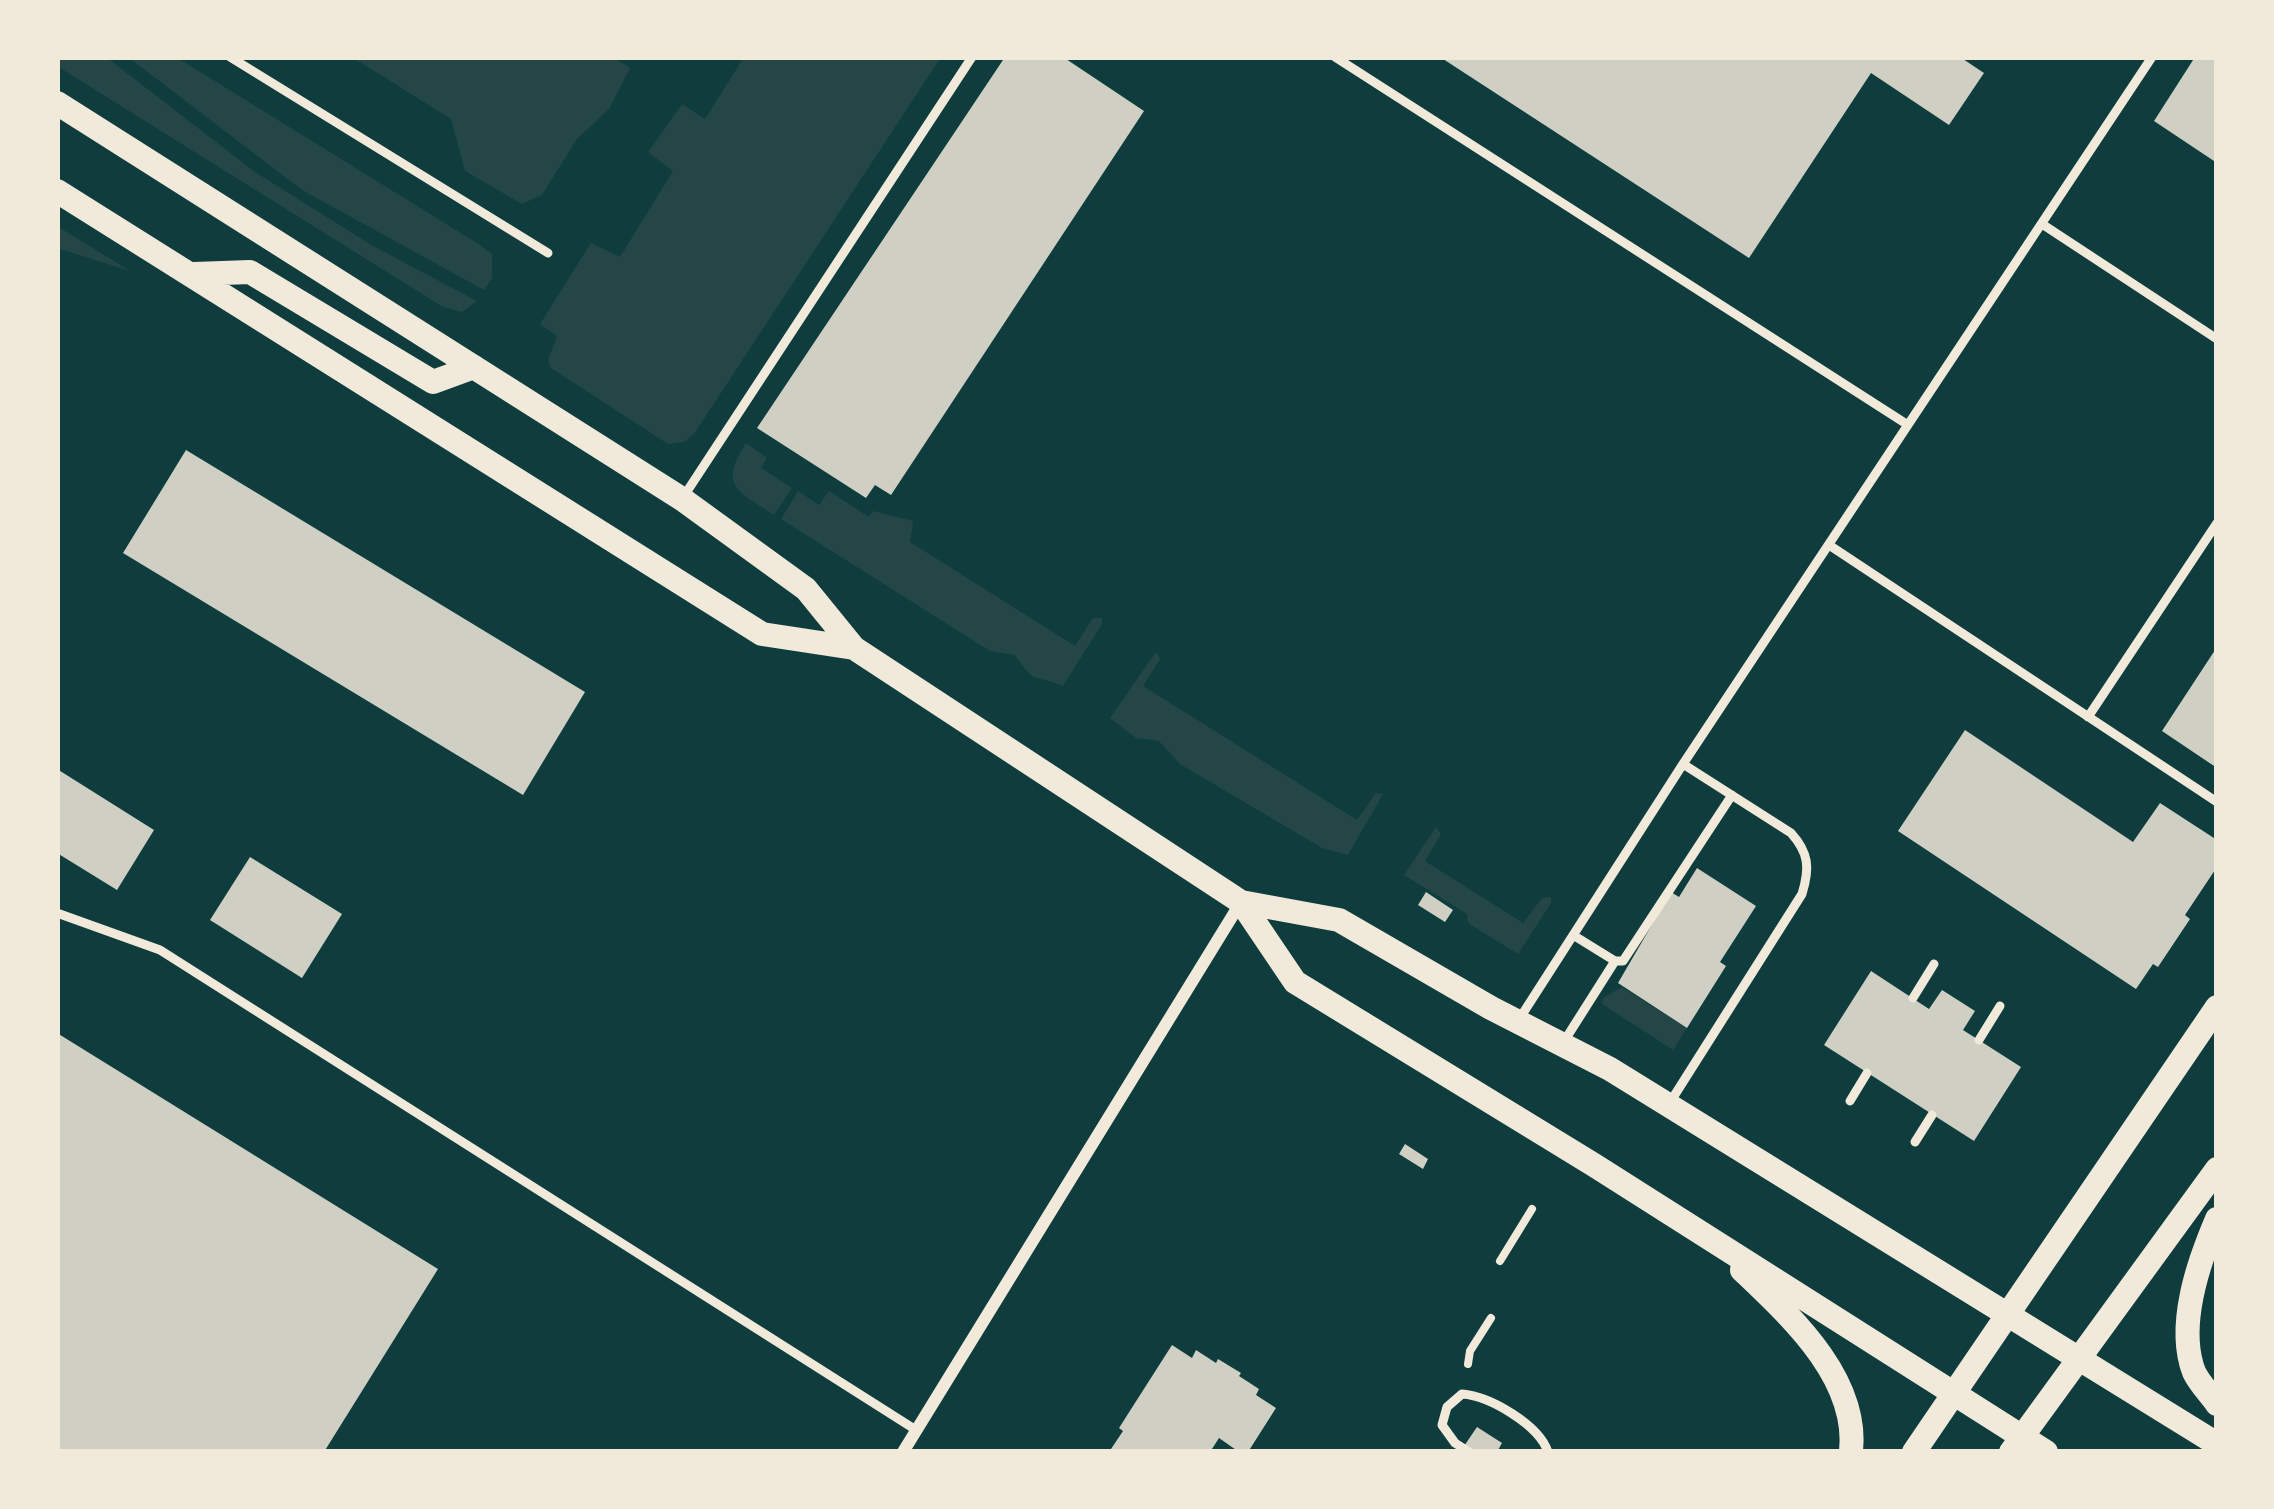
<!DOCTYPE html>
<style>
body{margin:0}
#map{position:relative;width:2274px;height:1509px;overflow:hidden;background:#0f3d3e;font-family:"Sofia Sans Condensed",sans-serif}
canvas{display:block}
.frame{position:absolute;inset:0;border:60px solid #f1e9da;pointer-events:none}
</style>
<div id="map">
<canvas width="2274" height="1509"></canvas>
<div class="frame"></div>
</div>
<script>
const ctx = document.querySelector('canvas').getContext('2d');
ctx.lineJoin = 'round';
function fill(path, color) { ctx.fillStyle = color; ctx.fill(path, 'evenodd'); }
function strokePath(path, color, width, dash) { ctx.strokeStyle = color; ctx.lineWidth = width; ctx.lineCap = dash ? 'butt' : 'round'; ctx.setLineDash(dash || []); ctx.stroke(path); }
const green = new Path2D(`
 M57,57H106L255,172L373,246L477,301L462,312L443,307L57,66Z
 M128,57H176L477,243L492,254V278L484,290L302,190Z
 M352,57H613L630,68L609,109L577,139L542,195L522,204L465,171L451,119Z
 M744,57H941L694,434L684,442L668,444L551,368L548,360L557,336L540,324L591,243L620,257L673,171L648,152L682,104L705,119Z
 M57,226L130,271L57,248Z
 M746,443L767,458L761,468L792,488L774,515C738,491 718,486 746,443Z
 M798,491L819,505L829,491L869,517L873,511L913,521L910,542L1075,646L1093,618H1102V624L1063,686C1032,673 1036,686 1015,655L990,651L781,519Z
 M1156,652L1160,659L1143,686L1357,820L1376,793L1383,794L1348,855L1322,848L1180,764L1159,741L1136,738L1110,718Z
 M1436,827L1441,834L1425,861L1523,923L1542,898L1551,897V903L1518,954L1468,923L1467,914L1404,875Z
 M1622,987L1687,1028L1673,1050L1602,1004L1603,998Z`);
const building = new Path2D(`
 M1005,57H1063L1144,111L891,495L875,485L866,498L757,428Z
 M1440,57H1960L1984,73L1949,125L1871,73L1749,258Z
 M2195,57H2217V163L2154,121Z
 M186,450L585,692L523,795L123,553Z
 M2217,647V768L2162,731Z
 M1965,730L2133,842L2160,803L2217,840V867L2185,915L2190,919L2158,967L2153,964L2136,989L1898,831Z
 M57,769L154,830L117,890L57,853Z
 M250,857L342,914L302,978L210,920Z
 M1697,868L1756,906L1720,962L1726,966L1687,1028L1618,983L1671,892L1679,897Z
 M1426,892L1453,910L1445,922L1418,905Z
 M1871,971L1929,1009L1942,990L1975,1011L1963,1030L2021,1067L1974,1141L1824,1045Z
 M57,1033L438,1269L324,1452H57Z
 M1405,1144L1428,1159L1423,1169L1399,1154Z
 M1172,1345L1192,1358L1196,1350L1216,1363L1218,1359L1241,1373L1239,1376L1259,1389L1256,1395L1276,1408L1248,1452H1239L1219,1438L1210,1452H1109L1123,1431L1119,1428Z
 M1477,1427L1502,1443L1497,1452H1460Z`);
const path = new Path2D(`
 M1500,1261L1532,1209
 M1468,1364L1470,1351L1491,1318`);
const service = new Path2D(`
 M230,57L548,253
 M1335,57L1908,425
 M2042,224L2217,339
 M682,499L972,57
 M1829,545L2217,802
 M2088,717L2217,523
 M57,913L160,950L916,1430
 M1573,935L1615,961H1623L1732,795
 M1913,998L1934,964
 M1518,1021L1683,764L2152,57
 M1979,1040L2000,1006
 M1563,1043L1615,961
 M1850,1101L1867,1073
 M1669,1104L1802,894C1810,868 1809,853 1791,833L1683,764
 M1915,1142L1932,1115
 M1469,1452L1455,1443L1442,1425L1447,1407L1462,1394C1490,1396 1539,1425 1548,1452`);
const minor = new Path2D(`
 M903,1452L1241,902`);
const secondary = new Path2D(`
 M57,103L682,499L806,589L854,648L1241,902L1295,982L1594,1165L2046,1452
 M57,191L762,634L854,648
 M194,274L250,272L433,382L474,367
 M1241,902L1339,920L1491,1008L1610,1069L2217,1444
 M2217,1219C2199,1261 2176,1325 2194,1372C2199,1383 2210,1394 2217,1404
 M1742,1270C1791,1317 1859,1378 1851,1452
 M1914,1452L2217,1007
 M2011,1452L2217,1169`);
fill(green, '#244646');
fill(building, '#cfcfc3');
strokePath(path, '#f1e9da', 8);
strokePath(service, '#f1e9da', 9);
strokePath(minor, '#f1e9da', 12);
strokePath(secondary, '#f1e9da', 24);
</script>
